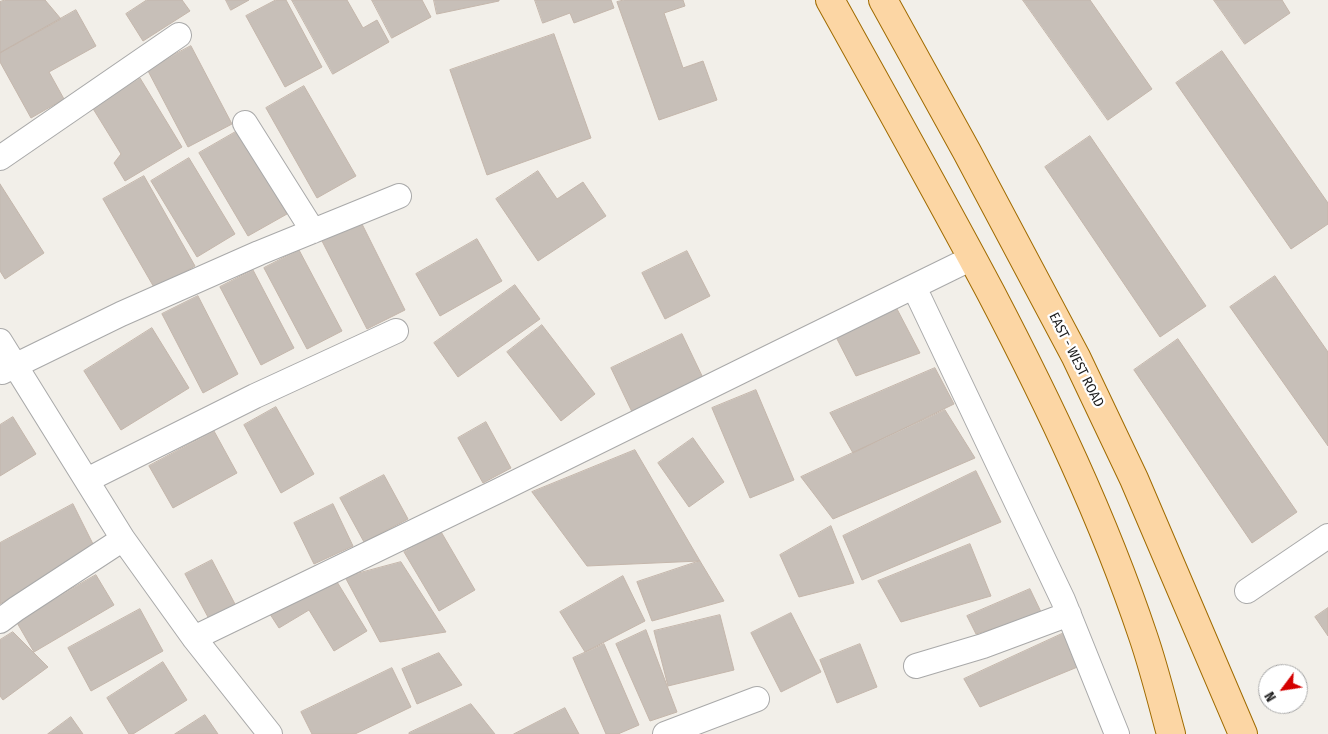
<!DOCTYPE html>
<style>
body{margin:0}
#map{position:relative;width:1328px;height:734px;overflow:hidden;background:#f2efe9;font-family:"Fira Sans Condensed",sans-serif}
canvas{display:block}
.north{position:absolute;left:1258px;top:664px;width:50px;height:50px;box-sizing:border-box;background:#fff;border:1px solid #a7a7a7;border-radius:50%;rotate:239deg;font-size:14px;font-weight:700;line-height:20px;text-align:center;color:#222}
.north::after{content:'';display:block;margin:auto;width:18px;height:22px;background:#d40000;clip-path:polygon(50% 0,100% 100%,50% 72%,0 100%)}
</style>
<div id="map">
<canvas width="1328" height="734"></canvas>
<div class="north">N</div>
</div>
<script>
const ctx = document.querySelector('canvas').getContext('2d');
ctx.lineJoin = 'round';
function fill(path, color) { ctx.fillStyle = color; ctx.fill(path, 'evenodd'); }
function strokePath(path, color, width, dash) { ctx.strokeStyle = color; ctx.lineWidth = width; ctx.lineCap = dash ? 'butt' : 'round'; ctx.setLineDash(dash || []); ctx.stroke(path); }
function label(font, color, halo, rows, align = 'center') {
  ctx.font = font + ' "Fira Sans Condensed",sans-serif'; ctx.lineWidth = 4.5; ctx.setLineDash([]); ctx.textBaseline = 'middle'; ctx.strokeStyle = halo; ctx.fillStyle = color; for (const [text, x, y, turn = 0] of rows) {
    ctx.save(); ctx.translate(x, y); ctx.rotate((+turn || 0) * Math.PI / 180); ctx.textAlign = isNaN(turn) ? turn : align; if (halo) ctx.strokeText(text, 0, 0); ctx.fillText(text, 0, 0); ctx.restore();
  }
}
const building = new Path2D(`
 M5,0H45L61,19L0,53V2Z
 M147,0H182L190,11L143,41L126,14Z
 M226,0H249L231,10Z
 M276,0H286L322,67L285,87L246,16Z
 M292,0H347L363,28L377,20L389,42L333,74Z
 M372,0H422L431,17L392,38Z
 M434,0H499V1L437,14Z
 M535,0H611L614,8L574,23L570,13L543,23Z
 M624,0H683L685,6L664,13L683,68L703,61L717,100L659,120L617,2Z
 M1023,0H1090L1152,89L1108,120Z
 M1214,0H1282L1290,13L1245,44Z
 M76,10L96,46L49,72L64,99L31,118L0,62V53Z
 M554,34L591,138L487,175L450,70Z
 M191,46L232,124L188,147L147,69Z
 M1222,51L1328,203V224L1291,249L1176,83Z
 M140,78L182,147L125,181L114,163L121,154L92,107Z
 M304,86L356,176L317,198L266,108Z
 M239,130L287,214L248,236L199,153Z
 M1090,136L1206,306L1160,337L1045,167Z
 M189,158L235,234L197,257L151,181Z
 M538,171L557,199L583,182L606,216L538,261L496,199Z
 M144,176L195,266L155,289L103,199Z
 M0,184L44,253L5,279L0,271Z
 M361,222L405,310L367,329L322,241Z
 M477,239L502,281L440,316L416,274Z
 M299,250L342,331L307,349L264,268Z
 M687,251L710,296L665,319L642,273Z
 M253,270L294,348L261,365L220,287Z
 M1275,276L1328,352V446L1230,307Z
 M515,285L540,319L458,377L434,343Z
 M198,296L238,374L203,393L162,314Z
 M897,309L920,353L856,376L836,337Z
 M542,325L595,394L561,421L507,352Z
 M152,328L189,388L121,430L84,371Z
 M682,334L704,380L633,414L611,368Z
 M1178,339L1297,512L1252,543L1134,370Z
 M935,368L954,404L853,453L830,413Z
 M756,390L794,480L750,498L712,408Z
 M276,407L314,474L281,493L244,425Z
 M945,410L975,458L833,519L801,477Z
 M13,417L36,454L0,476V425Z
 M486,422L511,468L483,483L458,438Z
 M214,431L237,473L173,508L149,466Z
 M693,438L724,482L689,507L658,463Z
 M635,450L700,561L587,566L532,492Z
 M976,471L1001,522L862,580L843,536Z
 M384,475L408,519L364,542L340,498Z
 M73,504L95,548L0,604V543Z
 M333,504L353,546L314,564L294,523Z
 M831,526L854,583L799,597L780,555Z
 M440,530L475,590L439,611L404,552Z
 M970,544L991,596L901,622L878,581Z
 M212,560L236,606L209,619L185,574Z
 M700,561L724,601L652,621L637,582Z
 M401,562L446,632L380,642L345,577Z
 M331,572L367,631L334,651L309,610L279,628L268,611Z
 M96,575L114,605L34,652L16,621Z
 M623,576L645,621L585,652L560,612Z
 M1030,589L1042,614L976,634L967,616Z
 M1328,608V636L1315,617Z
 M140,609L163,651L91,691L68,648Z
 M791,613L821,672L781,692L751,633Z
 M720,615L734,670L668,686L654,631Z
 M646,630L677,712L650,721L616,644Z
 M13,632L48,667L3,700L0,696V640Z
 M1064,633L1080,666L980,707L964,679Z
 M604,644L639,725L618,734H606L573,658Z
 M860,644L877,687L837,703L820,660Z
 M439,653L462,685L417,704L402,669Z
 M163,662L187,700L133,734H129L107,698Z
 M392,668L411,707L355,734H312L301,712Z
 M471,704L495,734H409V733Z
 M565,708L579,734H514Z
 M205,715L218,734H175Z
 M71,717L83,734H48Z`);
const minor = new Path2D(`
 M245,123L313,231
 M0,158L179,35
 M914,287L1063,600L1117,734
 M0,341L123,539L194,638L270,734
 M2,372L121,314L259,253L399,196
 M87,480L255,396L396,331
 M1247,591L1328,536
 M0,621L16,609L123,539
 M194,638L498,491L776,354L972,258
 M916,666L983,646L1069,614
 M665,734L757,699`);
const major = new Path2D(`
 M830,0C884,97 939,195 991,293C1049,404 1103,517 1143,636C1154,668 1162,701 1171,734
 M883,0L967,152L1076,357L1134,479L1243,734`);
const streetNames = [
 ["EAST - WEST ROAD",1076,360,63]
];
fill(building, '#c7bfb8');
strokePath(building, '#c4b6ab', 1);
strokePath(minor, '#a9a9a9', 26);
strokePath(major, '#a06b00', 30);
strokePath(minor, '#fff', 24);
strokePath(major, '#fcd6a4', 28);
label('14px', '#222', '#fff', streetNames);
</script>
